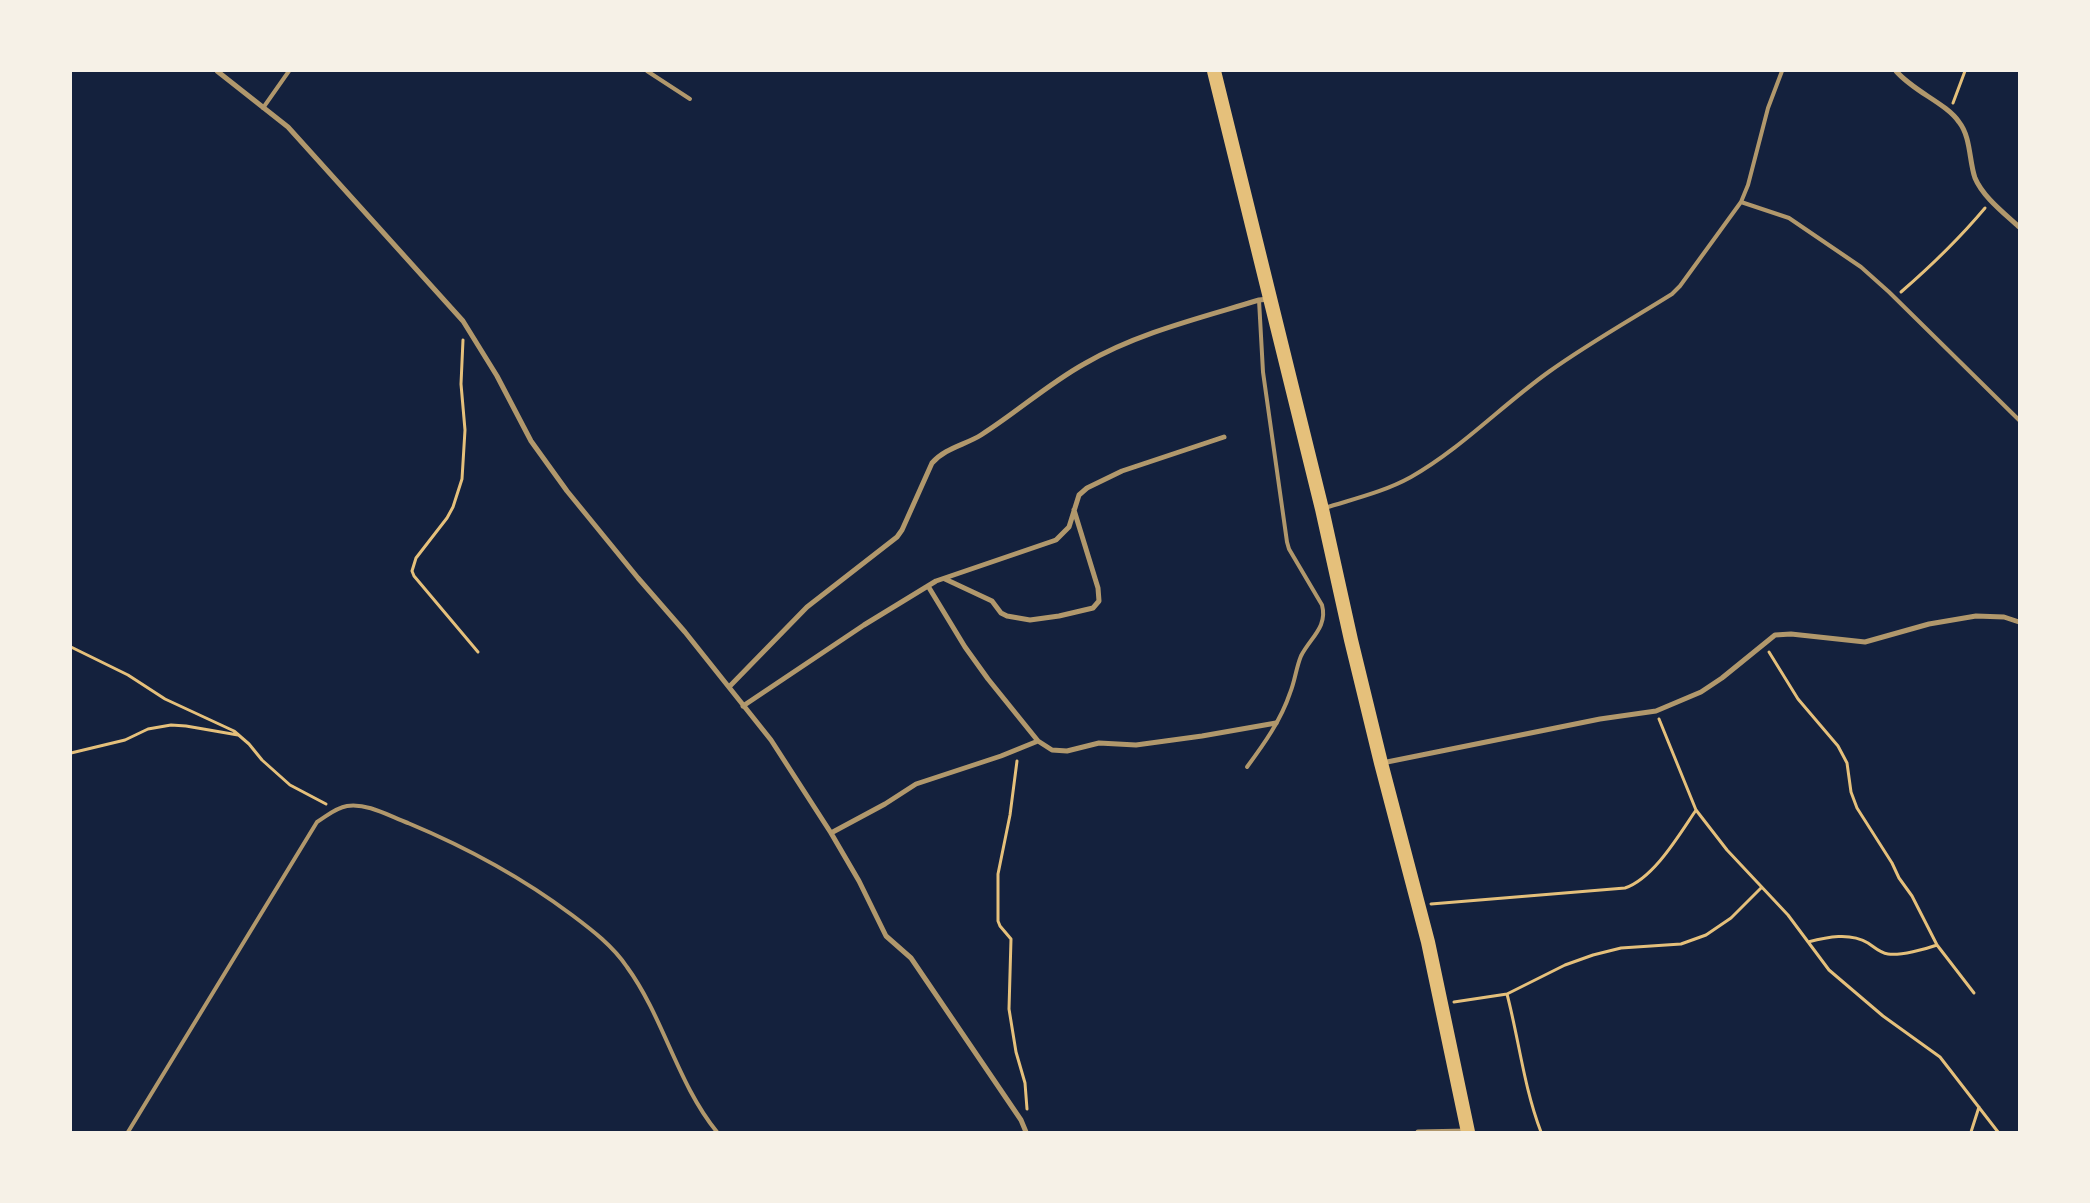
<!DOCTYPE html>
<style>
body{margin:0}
#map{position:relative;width:2090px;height:1203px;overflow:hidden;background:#14213d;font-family:"Source Sans 3",sans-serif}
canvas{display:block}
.frame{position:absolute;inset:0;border:72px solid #f6f1e7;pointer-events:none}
</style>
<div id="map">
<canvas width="2090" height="1203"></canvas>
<div class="frame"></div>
</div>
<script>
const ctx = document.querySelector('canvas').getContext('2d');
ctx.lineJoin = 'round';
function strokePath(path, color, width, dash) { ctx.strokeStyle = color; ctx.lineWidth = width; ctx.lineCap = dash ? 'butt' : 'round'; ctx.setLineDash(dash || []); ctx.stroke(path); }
const path = new Path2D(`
 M1953,103L1965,71
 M1901,292C1931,266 1959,239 1985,208
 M463,340L461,384L465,430L462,479L453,507L447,518L416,558L412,571L414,576L478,652
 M71,647L128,675L165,699L234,731L249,744L262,760L290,785L326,804
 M1769,652L1798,699L1838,746L1847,763L1851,792L1857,808L1892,863L1899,878L1912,896L1937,945L1974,993
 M1659,719L1696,810L1727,850L1788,915L1829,970L1883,1016L1940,1057L1998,1132
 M71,753L125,740L148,729L171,725L186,726L238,735
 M1017,761L1010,815L998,874V921L1000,926L1011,939L1009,1009L1016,1052L1025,1083L1027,1109
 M1431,904L1625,888C1654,878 1679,835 1696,810
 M1808,942C1827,937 1850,932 1868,943C1874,947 1880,953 1888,954C1900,956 1926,949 1937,945
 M1507,994C1519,1040 1524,1088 1541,1132
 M1454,1002L1507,994L1565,965L1593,955L1621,948L1681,944L1706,935L1731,918L1761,888
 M1971,1132L1979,1107`);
const service = new Path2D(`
 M647,71L690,99
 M263,108L289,71
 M1741,202L1789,218L1861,267L1889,292L2019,420
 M1325,508C1353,499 1384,492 1411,477C1462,448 1502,405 1550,371C1589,343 1632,319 1672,294L1680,286L1741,202L1748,185L1768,108L1782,71
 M1247,767C1264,744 1281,720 1290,693C1295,681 1296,668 1301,656C1310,638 1328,627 1322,605L1289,549L1287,542L1263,372L1259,300
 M128,1132L317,822C327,816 335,808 347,806C368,803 389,816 408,823C468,848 520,876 572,915C592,930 613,946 627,967C664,1018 677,1083 717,1132`);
const minor = new Path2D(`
 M217,71L288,127L463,321L497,376L531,441L567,491L638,578L685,632L771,740L831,833L859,881L886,936L911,958L1021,1120L1026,1132
 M1896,71C1914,92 1946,103 1959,122C1971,137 1969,161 1975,178C1983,197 2004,213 2019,227
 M945,579L992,601L1001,613L1007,616L1030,620L1059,616L1093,608L1099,601L1098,588L1074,510
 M928,586L965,647L988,679L1038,741L1052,750L1067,751L1099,743L1136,745L1202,736L1276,723
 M729,687L807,607L897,537L902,530L932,463C945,448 965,445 981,435C1016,413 1048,384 1084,364C1137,333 1200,318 1259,300L1269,299
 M743,706L864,625L936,581L1056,540L1069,527L1079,495L1087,488L1122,471L1224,437
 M1382,763L1600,719L1656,711L1701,692L1722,678L1775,635L1791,634L1865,642L1929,624L1976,616L2004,617L2019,622
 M831,833L885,804L916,784L1001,756L1038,741
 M1418,1132L1467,1131`);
const trunk = new Path2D(`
 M1214,71L1322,509L1351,640L1381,763L1428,942L1468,1132`);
strokePath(path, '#e5c07b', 3);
strokePath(service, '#b1986c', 4);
strokePath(minor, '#b1986c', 5);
strokePath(trunk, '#e5c07b', 14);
</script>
